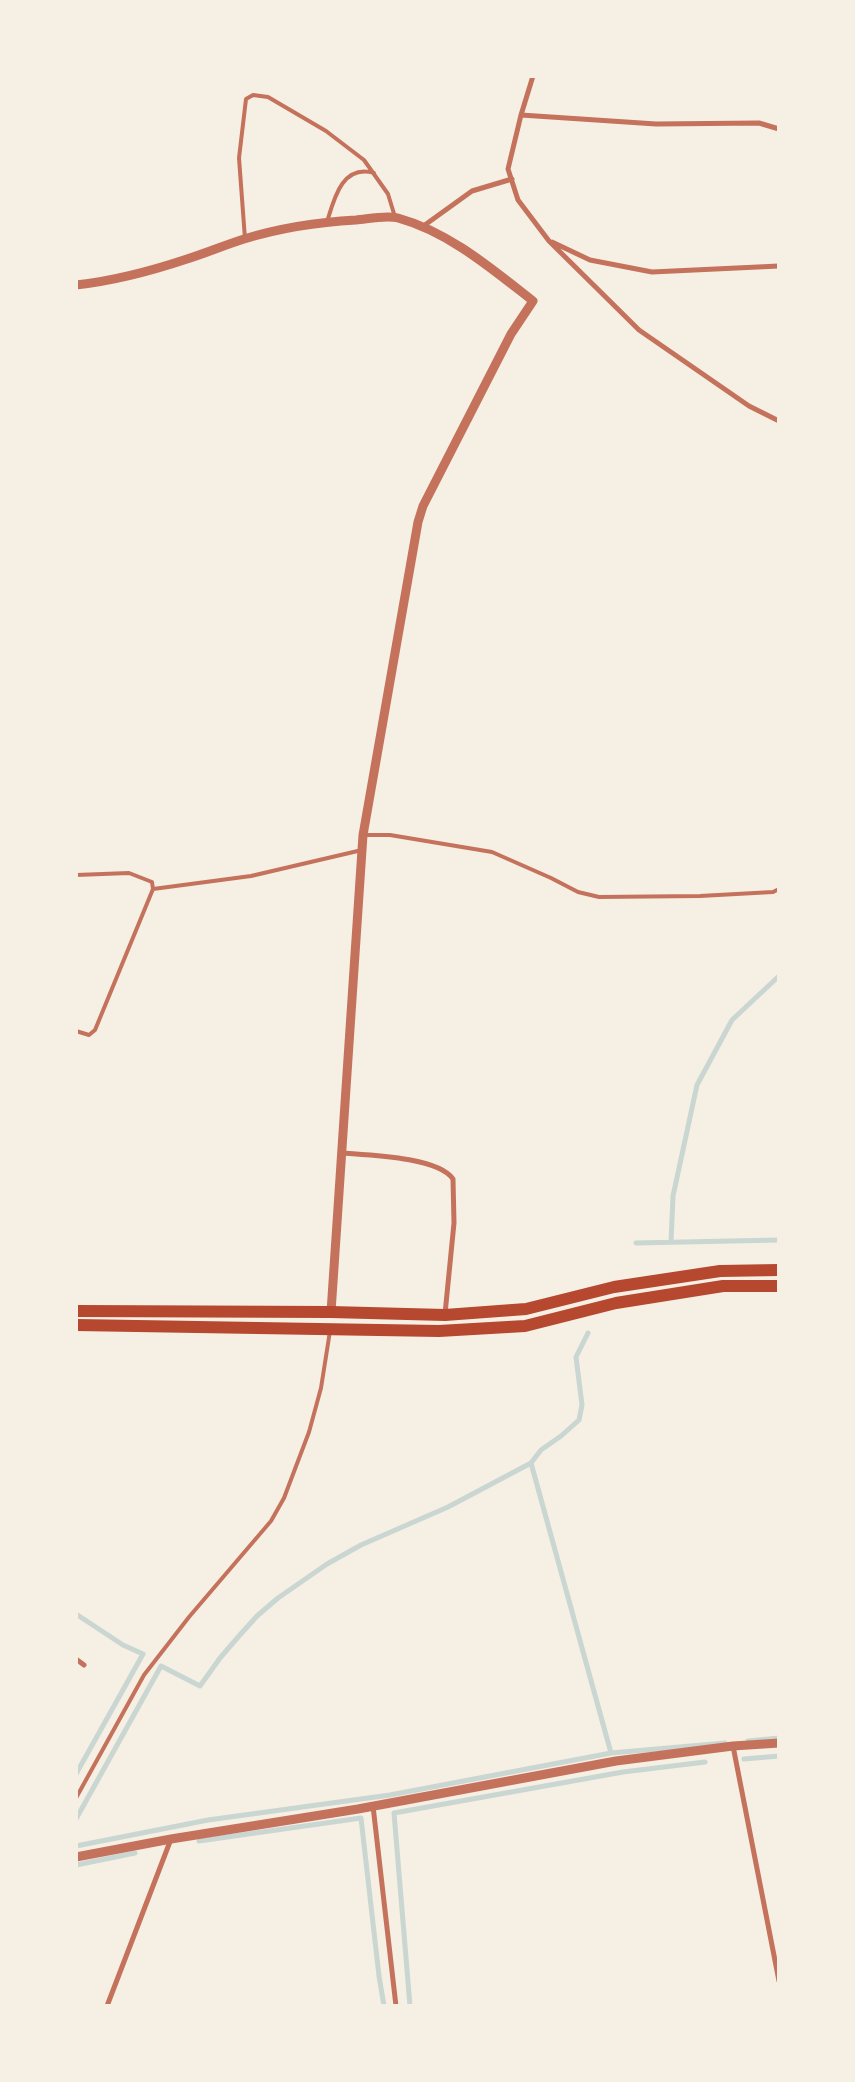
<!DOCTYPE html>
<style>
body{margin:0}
#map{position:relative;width:855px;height:2082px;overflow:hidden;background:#f6efe4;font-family:"Varela Round",sans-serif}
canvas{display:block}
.frame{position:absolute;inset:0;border:78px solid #f6efe4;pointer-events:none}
</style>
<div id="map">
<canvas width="855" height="2082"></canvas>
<div class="frame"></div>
</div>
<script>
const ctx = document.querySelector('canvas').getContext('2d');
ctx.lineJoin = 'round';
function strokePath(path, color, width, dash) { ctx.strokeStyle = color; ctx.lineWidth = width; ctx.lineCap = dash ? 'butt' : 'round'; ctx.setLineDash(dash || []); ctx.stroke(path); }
const stream = new Path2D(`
 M671,1242L673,1196L697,1085L732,1020L779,976
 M636,1243L779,1240
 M531,1463L611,1753
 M76,1614L123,1645L143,1654L76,1774
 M748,1741L779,1738
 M744,1759L779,1756
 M76,1819L161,1666L200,1686L220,1658L239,1636L257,1616L278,1598L327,1564L361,1545L448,1507L531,1463L541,1450L561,1436L579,1420L582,1405L576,1357L588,1333
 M199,1841L361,1818L379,1976L384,2006
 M76,1846L208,1820L390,1795L611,1753L725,1743
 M76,1865L135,1853
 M410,2006L394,1813L623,1772L705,1762`);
const service = new Path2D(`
 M327,222C334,199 342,164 374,173
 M245,239L239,158L246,99L253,95L268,97L326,131L364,160L388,194L395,217
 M363,835H390L492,852L551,878L578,892L599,897L700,896L773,892L779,889
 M76,875L129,873L152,882L153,889L95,1030L89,1035L76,1031
 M153,889L251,876L362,850
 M76,1798L144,1675L189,1617L271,1521L284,1498L309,1432L321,1388L330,1331`);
const minor = new Path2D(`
 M533,76L521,115L508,169L518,200L549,241L639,330L749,406L779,421
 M521,115L656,124L759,123L779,129
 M422,227L472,191L512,179
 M552,242L590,260L652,272L779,266
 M343,1153C368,1155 438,1157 453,1179L454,1223L445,1314
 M76,1659L84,1665
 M733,1746L779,1981
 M373,1806L396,2006
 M107,2006L171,1839`);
const tertiary = new Path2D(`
 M76,285C113,281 151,271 187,259C206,253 225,245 244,239C280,228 319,222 356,220C368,219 386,215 398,218C449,232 492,269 533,301L511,334L423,506L418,522L363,835L331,1312
 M76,1857L171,1839L358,1809L616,1761L733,1746L779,1743`);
const primary = new Path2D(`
 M76,1311L331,1312L445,1315L526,1309L614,1287L720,1271L779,1270
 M76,1325L439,1331L525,1326L616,1303L723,1286H779`);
strokePath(stream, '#c9d6d2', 5);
strokePath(service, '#c5725c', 4);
strokePath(minor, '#c5725c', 5);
strokePath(tertiary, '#c5725c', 9);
strokePath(primary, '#b5482f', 12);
</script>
